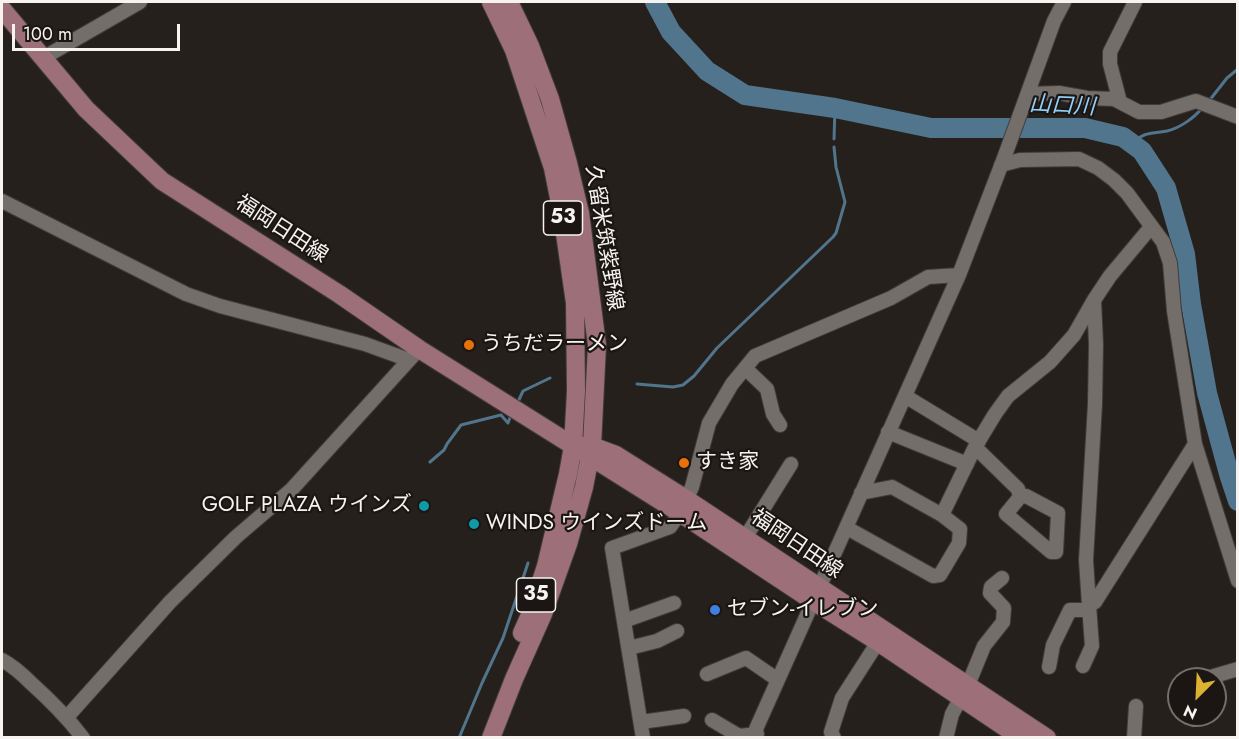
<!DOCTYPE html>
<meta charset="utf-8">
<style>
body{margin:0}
#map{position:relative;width:1239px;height:739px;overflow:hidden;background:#25201c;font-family:Jost,sans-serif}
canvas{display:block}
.frame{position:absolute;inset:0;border:3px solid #f7f3f1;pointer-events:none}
.north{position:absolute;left:1167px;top:667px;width:60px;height:60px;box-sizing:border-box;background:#1b1613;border:2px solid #736e6c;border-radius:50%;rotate:204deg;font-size:16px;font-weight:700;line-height:24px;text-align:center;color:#f7f3f1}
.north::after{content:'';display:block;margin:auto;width:21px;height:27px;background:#ddb233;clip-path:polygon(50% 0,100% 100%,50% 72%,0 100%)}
.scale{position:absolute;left:12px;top:24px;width:168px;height:27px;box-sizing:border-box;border:3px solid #f7f3f1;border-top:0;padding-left:8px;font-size:18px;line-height:21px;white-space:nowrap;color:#f7f3f1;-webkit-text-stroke:4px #1b1613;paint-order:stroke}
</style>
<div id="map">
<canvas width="1239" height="739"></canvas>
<div class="frame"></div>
<div class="north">N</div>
<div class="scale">100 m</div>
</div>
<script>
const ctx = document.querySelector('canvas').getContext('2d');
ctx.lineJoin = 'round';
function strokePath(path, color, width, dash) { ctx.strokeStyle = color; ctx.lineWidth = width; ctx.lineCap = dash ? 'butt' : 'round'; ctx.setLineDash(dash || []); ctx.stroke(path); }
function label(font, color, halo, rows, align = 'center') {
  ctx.font = font + ' Jost,"Noto Sans JP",sans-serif'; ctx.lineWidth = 4.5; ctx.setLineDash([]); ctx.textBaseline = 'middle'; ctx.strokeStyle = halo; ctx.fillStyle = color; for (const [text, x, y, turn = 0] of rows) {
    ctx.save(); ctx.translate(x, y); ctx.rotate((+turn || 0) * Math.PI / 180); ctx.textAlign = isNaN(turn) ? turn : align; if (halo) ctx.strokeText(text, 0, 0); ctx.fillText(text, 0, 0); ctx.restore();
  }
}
const stream = new Path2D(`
 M1209,101L1227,78L1238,69
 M834,139L835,108
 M1132,143C1146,131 1151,134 1167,131C1180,128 1194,118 1202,108
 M637,384L673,387L683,385L694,376L717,348L833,237L836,233L845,202L836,167L834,147
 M517,404L523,391L550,378
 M430,462L444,450L447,444L461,425L501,415L508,423L511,415
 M459,738L482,683L503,638L528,563`);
const river = new Path2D(`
 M655,2L671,32L707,71L745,95L835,108L931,128H1085L1123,137L1142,151L1166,188L1185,254L1191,304L1207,393L1229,474L1238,501`);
const minor = new Path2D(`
 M43,58L140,2
 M1028,94L1059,93L1087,98L1114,99L1139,112H1161L1196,101L1238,117
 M1120,102L1110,64V52L1135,2
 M1001,165L1020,160L1079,159L1098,168L1114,180L1127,193L1163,242L1170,263L1174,311L1195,444L1238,581
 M2,201L186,294L220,306L365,344L409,360
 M1094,300L1096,344L1095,404L1086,560L1089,605L1095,602L1195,444
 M745,368L767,389L773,414L780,425
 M905,396L979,441
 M888,432L967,464
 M975,447L1018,489L1020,497
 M861,493L892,487L942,515L975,447L995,414L1008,396L1050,362L1074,335L1094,300L1110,276L1151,227
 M1026,496L1058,513L1056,552H1051L1006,514L1020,497Z
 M847,528L933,576L940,575L959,543L960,529L942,515
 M745,538L791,464
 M624,621L674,603
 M629,648L657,641L677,631
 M2,660C13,666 22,674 31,683C50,700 67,717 83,738
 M1083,666L1092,646L1089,605
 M1049,667L1053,645L1070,610H1085L1089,605
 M707,674L746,658L778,680
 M1204,679L1238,669
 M67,717L170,602L236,537L292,489L419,349
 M712,720L739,736L757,734
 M641,722L684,716
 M643,738L612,548L670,527L680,513L692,487L709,423L732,384L755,356L891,298L928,277L959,275
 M757,738L756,729L959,275L1004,158L1054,21L1064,2
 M834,738L831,732L842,698L878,642
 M946,738L952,714L968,685L984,646L1003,622L1004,608L990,593L991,587L1002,578
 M1134,738L1136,706`);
const major = new Path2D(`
 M491,2L514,50L553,168L562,213L575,303L576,391L573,446L568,474L546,566L530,615L522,633
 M2,9L86,109L162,181L339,294L419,349L680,513L813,601L878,642L1021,738
 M581,446H592L616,455L686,499L1047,738
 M491,738L514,679L543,614L568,544L584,487L592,446L597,345L580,213L568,163L550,99L530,46L509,2`);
const markers = [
 [469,345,6,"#e8710a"],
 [684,463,6,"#e8710a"],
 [424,506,6,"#0f9aa8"],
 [474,524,6,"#0f9aa8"],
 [715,610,6,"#3f7fe0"]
];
const shields = [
 [563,218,39],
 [536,595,39]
];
const shieldNames = [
 ["53",563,218],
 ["35",536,595]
];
const streetNames = [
 ["福岡日田線",281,230,33],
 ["久留米筑紫野線",603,238,81],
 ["福岡日田線",796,545,34]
];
const poiNames = [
 ["うちだラーメン",481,345],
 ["すき家",696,463],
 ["GOLF PLAZA ウインズ",412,506,"right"],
 ["WINDS ウインズドーム",486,524],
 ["セブン-イレブン",727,610]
];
const waterNames = [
 ["山口川",1062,107,3]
];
strokePath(stream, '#51758c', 3);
strokePath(river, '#51758c', 20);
strokePath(minor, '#413c3a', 16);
strokePath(major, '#413c3a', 20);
strokePath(minor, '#746e6a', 14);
strokePath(major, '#9d7079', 18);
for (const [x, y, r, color] of markers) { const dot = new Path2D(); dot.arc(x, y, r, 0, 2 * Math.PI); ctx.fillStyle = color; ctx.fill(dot); strokePath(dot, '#1b1613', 2); }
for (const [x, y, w] of shields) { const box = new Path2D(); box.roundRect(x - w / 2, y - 17, w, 34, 4.5); ctx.fillStyle = '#1b1613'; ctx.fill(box); strokePath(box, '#f7f3f1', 1.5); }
label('bold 20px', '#f7f3f1', null, shieldNames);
label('21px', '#f7f3f1', '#1b1613', streetNames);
label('21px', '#f7f3f1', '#1b1613', poiNames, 'left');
label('italic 22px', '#92d0f8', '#1b1613', waterNames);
</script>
